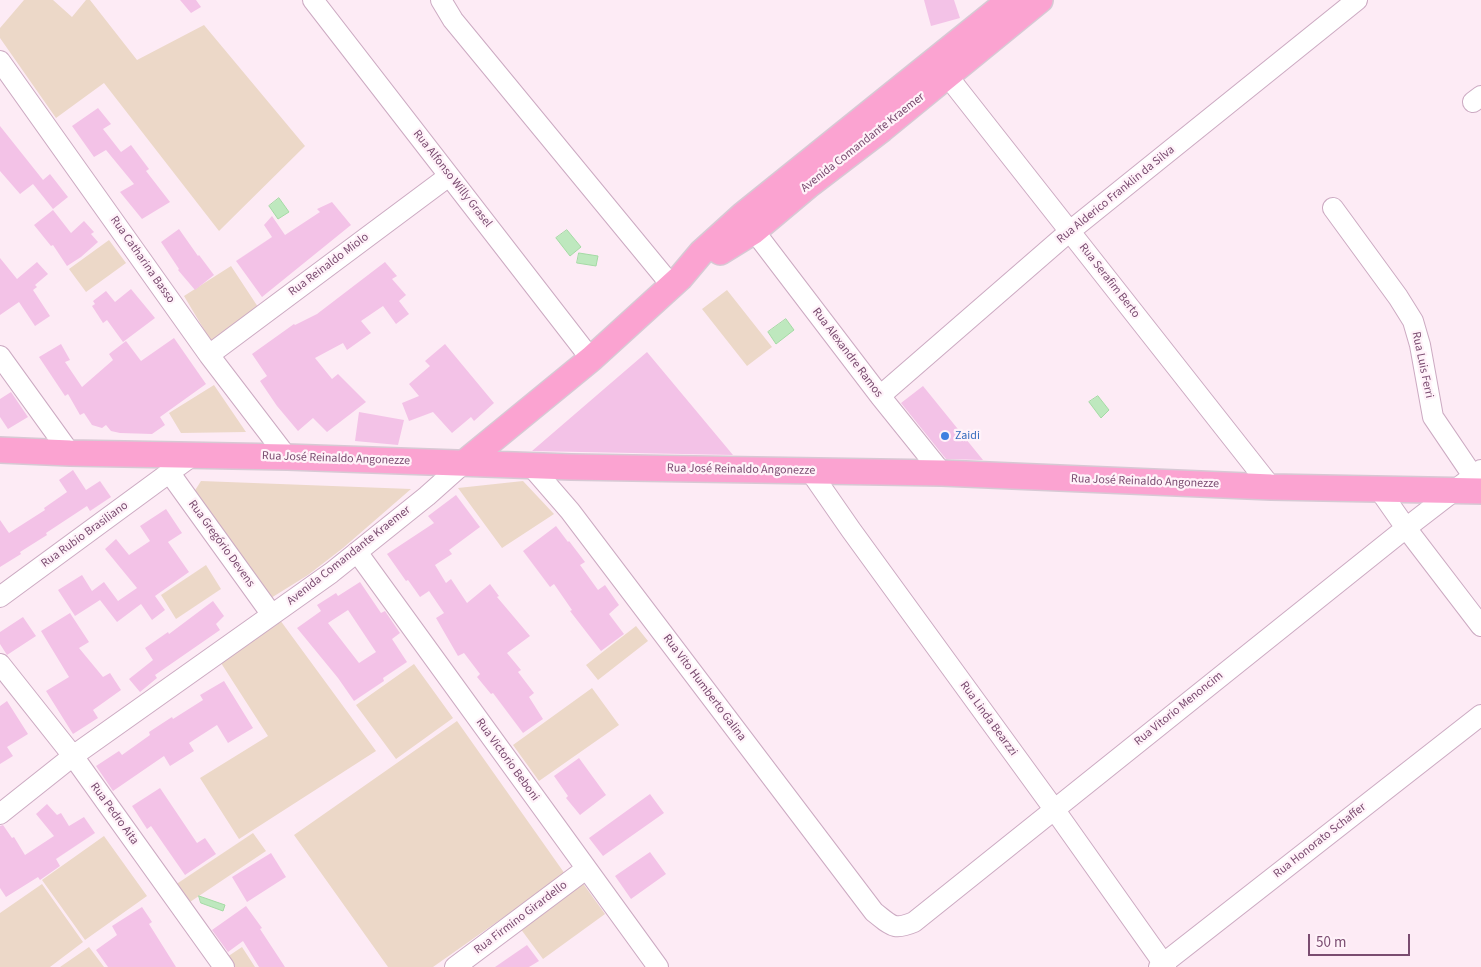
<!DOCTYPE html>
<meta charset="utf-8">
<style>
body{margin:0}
#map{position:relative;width:1481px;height:967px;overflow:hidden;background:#fdebf5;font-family:"Source Sans 3",sans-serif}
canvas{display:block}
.scale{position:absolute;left:1308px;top:934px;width:102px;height:22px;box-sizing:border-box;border:2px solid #7a4c70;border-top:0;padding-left:6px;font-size:15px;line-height:18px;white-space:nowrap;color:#7a4c70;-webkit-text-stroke:4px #fff2f9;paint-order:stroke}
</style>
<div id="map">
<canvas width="1481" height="967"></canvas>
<div class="scale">50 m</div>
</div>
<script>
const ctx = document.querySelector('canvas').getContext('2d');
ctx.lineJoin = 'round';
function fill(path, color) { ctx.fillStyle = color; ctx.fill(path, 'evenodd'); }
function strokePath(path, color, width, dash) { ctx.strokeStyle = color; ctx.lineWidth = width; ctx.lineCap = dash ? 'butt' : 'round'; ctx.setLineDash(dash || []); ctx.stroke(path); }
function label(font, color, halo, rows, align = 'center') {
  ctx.font = font + ' "Source Sans 3",sans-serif'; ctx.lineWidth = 4.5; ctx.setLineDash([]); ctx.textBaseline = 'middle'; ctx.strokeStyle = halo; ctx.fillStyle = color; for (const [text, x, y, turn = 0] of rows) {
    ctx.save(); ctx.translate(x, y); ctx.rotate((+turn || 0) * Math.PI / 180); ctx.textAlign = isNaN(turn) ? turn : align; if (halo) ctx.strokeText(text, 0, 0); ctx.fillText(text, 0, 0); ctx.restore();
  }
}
const green = new Path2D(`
 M24,0H53L72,17L86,0H90L137,60L204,25L305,146L219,231L104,83L56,118L0,38V28Z
 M109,240L126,263L86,292L69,269Z
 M231,266L258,307L212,343L184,296Z
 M727,290L772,347L747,366L702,309Z
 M214,385L246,432L181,433L169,413Z
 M201,481L411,489L343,548L308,575L271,598L192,495Z
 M523,481L554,514L502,548L458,488Z
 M206,565L221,589L176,619L161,595Z
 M280,620L376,751L239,839L200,778L268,736L221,663Z
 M636,626L648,641L598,680L586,665Z
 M414,664L453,718L396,759L356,705Z
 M592,688L619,725L539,781L513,745Z
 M457,721L565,874L433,967H388L294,835Z
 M253,833L266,851L187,904L175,885Z
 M104,836L147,896L85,940L42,880Z
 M582,882L605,914L543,959L520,928Z
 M42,884L83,942L50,967H0V913Z
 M89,947L104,967H60Z
 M242,947L255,967H233L227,957Z`);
const water = new Path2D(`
 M279,198L289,212L278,219L269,206Z
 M567,230L581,247L570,256L556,238Z
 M579,253L598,256L596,266L577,263Z
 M786,319L794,330L776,344L768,332Z
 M1098,396L1109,410L1101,418L1089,402Z
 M199,896L225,905L223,911L201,903Z`);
const building = new Path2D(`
 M180,0H196L201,7L191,13Z
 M924,0H954L960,18L931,26Z
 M98,108L111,124L103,129L121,152L131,145L149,169L146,171L170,202L142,219L120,192L134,184L106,150L94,157L72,126Z
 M0,126L43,180L50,174L68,197L53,209L33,184L20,194L0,171Z
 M332,202L351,225L262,297L236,261L272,237L264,225L272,216L285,235L320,212L317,209Z
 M53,210L71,233L84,221L94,232L91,234L98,242L81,257L67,266L53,245L51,246L34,225Z
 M179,229L198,256L199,255L214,275L195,290L178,270L179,269L161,242Z
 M0,258L17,279L37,262L48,274L35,285L37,287L33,290L50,316L35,326L19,302L0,315Z
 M385,262L397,276L392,279L406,295L399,301L409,314L396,324L383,306L361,321L371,333L347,350L343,343L315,358L332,379L338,374L366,402L327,432L313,418L298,431L277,406L260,381L267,376L252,354L294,324L295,325L317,314Z
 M131,289L155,318L123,342L107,320L103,323L92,306L95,304L93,301L106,291L115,302Z
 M174,338L206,384L160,417L165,425L152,434L120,433L111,431L106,425L102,428L92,425L84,413L80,415L68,394L65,396L39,357L61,344L70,360L65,362L82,387L113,360L109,354L126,341L141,361Z
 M445,344L494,403L474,421L471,417L452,433L433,412L409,421L402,403L419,396L409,384L430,366L425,361Z
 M647,352L733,455L532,451Z
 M923,386L983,460L946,459L901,403Z
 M11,392L28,417L8,429L0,417V399Z
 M359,412L404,420L398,445L355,441Z
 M73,470L86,490L100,481L111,497L90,511L87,506L46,533L47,535L20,552L21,554L0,567V520L9,533L45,510L44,508L67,492L59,480Z
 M456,495L480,527L449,550L452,554L435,565L446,583L451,579L467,603L490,584L499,596L497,597L530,636L507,653L521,670L518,672L534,693L529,697L543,719L523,733L493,693L491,694L477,677L480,674L464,653L458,656L436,618L444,613L429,591L420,597L408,580L406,581L387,554L434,523L428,516Z
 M166,509L182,533L168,542L189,572L155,596L165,610L152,620L141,604L117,622L100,600L75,616L58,590L82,575L92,591L104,582L118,601L137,588L105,549L116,539L129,555L150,541L140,526Z
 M556,526L568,542L569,541L585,562L580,565L598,590L605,585L619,605L609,614L624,634L601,651L570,611L572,610L554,584L550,587L523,551Z
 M360,582L381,613L385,611L400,633L392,639L407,662L383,678L384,681L354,701L338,678L297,628L321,611L317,605L336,593L338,596ZM348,610L376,652L359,663L328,623Z
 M213,601L224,616L216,624L220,630L155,675L157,678L140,692L129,679L153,660L145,648L168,632L169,634Z
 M70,613L89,642L79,648L103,677L110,673L121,690L93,710L98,718L73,734L46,691L69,677L41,631Z
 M23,617L36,636L7,655L0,644V632Z
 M224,681L253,728L228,743L217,725L189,743L194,751L170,766L164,756L113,791L96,766L119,751L122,755L150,735L149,732L172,717L173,719L203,700L200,695Z
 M7,701L28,734L7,747L13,756L0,764V706Z
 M579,758L606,795L580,815L566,798L568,796L554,776Z
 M160,788L197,843L205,838L216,854L185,875L151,826L147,829L132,806Z
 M650,794L664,813L603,856L589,838Z
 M47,804L57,815L61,813L69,826L84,817L95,833L56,859L60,866L40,880L38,877L6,897L0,888V826L3,825L12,838L14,837L25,855L54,836L36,814Z
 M650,852L666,874L631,899L615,876Z
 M271,853L286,877L247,902L232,877Z
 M246,906L262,928L260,929L285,967H259L243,941L228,952L212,930Z
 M142,907L152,922L149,924L176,967H108L96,950L117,935L112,926Z
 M527,945L539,961L529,967H495Z`);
const minor = new Path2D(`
 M313,0L591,359
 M441,0L453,20L672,286
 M0,61L209,355L287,457
 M938,64L1271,487
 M1473,102L1481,96
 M1333,208L1398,297L1413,321L1420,345L1433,417L1473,476
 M745,219L880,396L942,473
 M209,355L449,176
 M0,356L70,453
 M880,396L1070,231L1357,0
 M531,466L570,511L874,912C891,925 893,931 914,922L1406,528L1481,470
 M810,471L851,530L1054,809L1166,967
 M169,472L272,615
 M1378,488L1406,528L1481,626
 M357,552L658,967
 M0,597L192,456
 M0,664L73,756L224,967
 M0,814L73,756L331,573L427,496L464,463
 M455,967L586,869
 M1159,967L1481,715`);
const major = new Path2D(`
 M720,252L754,231L810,184L882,129L1040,0
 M0,450L70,453L287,457L571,467L942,473L1271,487L1481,491
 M464,463L591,359L680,278L701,253L743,215L1010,0`);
const markers = [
 [945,436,5,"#3f7fe0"]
];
const streetNames = [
 ["Avenida Comandante Kraemer",863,143,-38],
 ["Rua Alfonso Willy Grasel",452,179,52],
 ["Rua Alderico Franklin da Silva",1116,195,-39],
 ["Rua Catharina Basso",142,260,55],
 ["Rua Reinaldo Miolo",329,265,-37],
 ["Rua Serafim Berto",1109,281,52],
 ["Rua Alexandre Ramos",847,353,53],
 ["Rua Luis Ferri",1422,365,78],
 ["Rua José Reinaldo Angonezze",336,459,2],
 ["Rua José Reinaldo Angonezze",741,470,1],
 ["Rua José Reinaldo Angonezze",1145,482,2],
 ["Rua Rubio Brasiliano",85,535,-36],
 ["Rua Gregório Devens",221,544,54],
 ["Avenida Comandante Kraemer",349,556,-38],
 ["Rua Vito Humberto Galina",704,688,53],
 ["Rua Vitorio Menoncim",1179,709,-39],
 ["Rua Linda Bearzzi",988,719,54],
 ["Rua Victorio Beboni",507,760,54],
 ["Rua Pedro Aita",114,814,54],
 ["Rua Honorato Schaffer",1320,841,-38],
 ["Rua Firmino Girardello",521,918,-37]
];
const shopNames = [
 ["Zaidi",955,436]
];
fill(green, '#ecd8c8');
fill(water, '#bee8be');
strokePath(water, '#a4daa4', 1);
fill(building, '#f3c2e7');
strokePath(minor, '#ccaac2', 22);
strokePath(major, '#d7c9d4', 28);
strokePath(minor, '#fff', 20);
strokePath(major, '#fba3d1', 25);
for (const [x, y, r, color] of markers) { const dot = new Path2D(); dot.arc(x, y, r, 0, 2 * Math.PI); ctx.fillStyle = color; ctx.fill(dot); strokePath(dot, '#fff2f9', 2); }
label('12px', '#7a4c70', '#fff2f9', streetNames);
label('12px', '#366cbe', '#fff2f9', shopNames, 'left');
</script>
